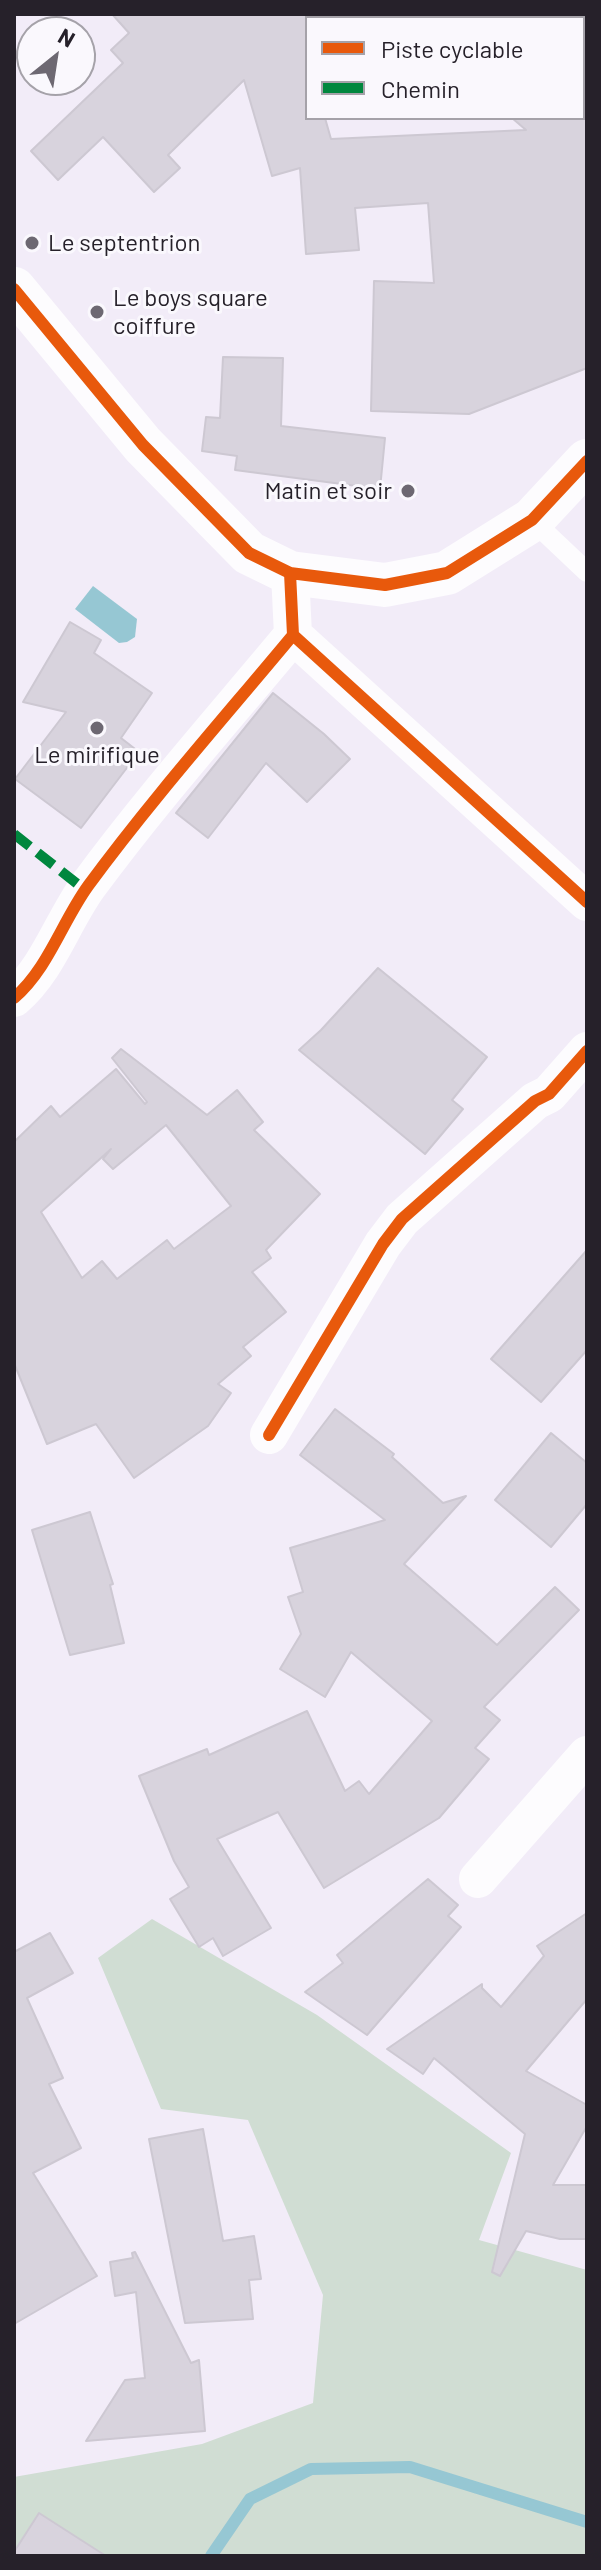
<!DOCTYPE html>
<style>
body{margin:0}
#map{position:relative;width:601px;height:2570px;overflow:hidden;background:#f2ecf8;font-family:Barlow,sans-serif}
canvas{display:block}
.frame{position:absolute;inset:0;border:16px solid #26212a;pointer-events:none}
.legend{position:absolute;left:305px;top:16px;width:280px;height:104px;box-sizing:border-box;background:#faf8fd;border:2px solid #a5a2a9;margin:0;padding:10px 14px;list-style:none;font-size:24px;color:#26212a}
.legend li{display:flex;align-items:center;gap:16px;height:40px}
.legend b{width:40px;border:2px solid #a5a2a9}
.north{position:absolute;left:16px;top:16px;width:80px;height:80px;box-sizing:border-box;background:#faf8fd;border:2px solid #a5a2a9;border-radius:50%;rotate:30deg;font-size:22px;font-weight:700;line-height:32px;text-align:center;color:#26212a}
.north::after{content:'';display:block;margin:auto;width:28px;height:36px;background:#6d6872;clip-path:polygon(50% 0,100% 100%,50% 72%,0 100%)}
</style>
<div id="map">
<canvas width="601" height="2570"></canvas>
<div class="frame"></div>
<ul class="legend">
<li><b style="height:10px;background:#e8590c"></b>Piste cyclable</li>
<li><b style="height:10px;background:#00873e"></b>Chemin</li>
</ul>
<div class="north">N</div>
</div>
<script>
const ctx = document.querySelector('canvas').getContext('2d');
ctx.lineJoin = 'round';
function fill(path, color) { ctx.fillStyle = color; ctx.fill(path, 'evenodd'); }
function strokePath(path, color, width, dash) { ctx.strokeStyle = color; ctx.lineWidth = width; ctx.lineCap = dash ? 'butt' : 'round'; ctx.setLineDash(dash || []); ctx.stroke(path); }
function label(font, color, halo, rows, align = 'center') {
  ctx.font = font + ' Barlow,sans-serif'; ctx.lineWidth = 6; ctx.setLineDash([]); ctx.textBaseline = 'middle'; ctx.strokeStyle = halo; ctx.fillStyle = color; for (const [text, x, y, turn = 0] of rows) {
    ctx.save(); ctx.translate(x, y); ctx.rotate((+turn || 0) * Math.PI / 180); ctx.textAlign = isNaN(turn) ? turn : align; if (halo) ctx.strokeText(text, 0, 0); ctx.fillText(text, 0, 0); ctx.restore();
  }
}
const green = new Path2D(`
 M152,1919L317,2015L511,2153L479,2240L587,2270V2556H14V2477L202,2444L313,2403L323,2295L248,2120L161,2109L98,1958Z`);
const water = new Path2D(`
 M93,586L137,619L135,637L127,642L119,643L75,609Z`);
const stream = new Path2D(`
 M211,2556L250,2499L311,2469L410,2467L587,2522`);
const building = new Path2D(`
 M112,14H307V118H325L331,139L526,130L512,118H587V368L469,414L371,411L374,281L434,283L428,203L355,208L359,250L306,254L300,168L272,176L244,80L168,155L180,168L154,192L103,137L58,180L31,151L123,63L111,50L129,33Z
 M223,357L283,358L281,426L385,438L380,489L235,470L237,456L202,451L206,417L220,418Z
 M70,622L101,640L94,653L152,693L121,738L139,752L81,828L15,779L66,712L23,702Z
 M273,693L324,734L350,759L307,802L266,763L208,838L176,813Z
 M378,968L487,1057L452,1100L463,1109L425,1154L299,1050L321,1030Z
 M121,1049L207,1115L237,1090L263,1122L254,1130L320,1194L266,1250L271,1258L252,1272L286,1312L243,1347L251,1356L218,1384L231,1393L208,1426L134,1478L96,1424L47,1444L14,1363V1142L51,1106L60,1117L116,1069L145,1104L147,1102L112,1058ZM166,1125L231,1206L174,1249L167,1240L117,1279L102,1261L82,1278L41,1212L111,1149L103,1159L113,1169Z
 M587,1250V1350L541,1402L491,1359Z
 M335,1409L394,1454L392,1457L443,1503L466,1496L404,1564L497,1645L555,1587L579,1610L484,1707L500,1720L475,1748L489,1759L439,1818L324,1888L278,1812L217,1839L271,1928L223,1956L213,1938L199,1947L170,1899L189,1887L174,1861L139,1776L207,1749L209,1755L307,1711L345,1791L359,1781L369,1794L432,1721L351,1652L325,1697L280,1669L301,1634L288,1597L303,1592L290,1548L385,1520L300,1455Z
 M551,1433L587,1463V1504L551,1547L495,1500Z
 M90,1512L113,1584L110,1585L124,1643L70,1655L32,1530Z
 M428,1879L458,1905L448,1916L461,1927L367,2035L305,1992L343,1963L337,1955Z
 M587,1913V1999L526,2071L587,2105V2126L553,2185H587V2239H560L526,2231L500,2276L492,2272L525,2134L434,2058L423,2074L387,2049L482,1984V1988L501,2007L544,1956L537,1946Z
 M50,1933L73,1973L27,1998L63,2078L49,2084L81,2148L33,2173L97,2276L14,2324V1952Z
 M203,2129L223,2241L254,2236L261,2279L249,2280L253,2319L185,2323L149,2139Z
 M135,2252L191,2363L199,2360L205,2431L86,2441L125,2380L145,2378L136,2292L115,2296L110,2262L133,2258L132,2253Z
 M39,2513L106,2556H14V2552Z`);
const service = new Path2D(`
 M532,520L587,572`);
const minor = new Path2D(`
 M290,573L293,635L587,902
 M14,998C48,969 62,922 88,886C152,799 224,718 293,635
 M269,1435L383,1244L402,1219L535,1101L549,1094L587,1051
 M478,1879L587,1755`);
const tertiary = new Path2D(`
 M14,289L143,445L249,553L290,573L385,585L447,573L532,520L587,461`);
const quiet = new Path2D(`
 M14,834L85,890`);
const cycleway = new Path2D(`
 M14,289L143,445L249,553L290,573L385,585L447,573L532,520L587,461
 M290,573L293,635L587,902
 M14,998C48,969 62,922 88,886C152,799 224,718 293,635
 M269,1435L383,1244L402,1219L535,1101L549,1094L587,1051`);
const markers = [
 [32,243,8,"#6d6872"],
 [97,312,8,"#6d6872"],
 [408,491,8,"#6d6872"],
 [97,728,8,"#6d6872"]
];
const poiNames = [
 ["Le septentrion",48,243],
 ["Le boys square",113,298],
 ["coiffure",113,326],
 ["Matin et soir",392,491,"right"],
 ["Le mirifique",97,755,"center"]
];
fill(green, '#d0ddd3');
fill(water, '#96c7d3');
strokePath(stream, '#96c7d3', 12);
fill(building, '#d8d3dd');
strokePath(building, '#cdc8d2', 2);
strokePath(service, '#fdfcfe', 20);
strokePath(minor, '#fdfcfe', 38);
strokePath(tertiary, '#fdfcfe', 44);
strokePath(quiet, '#00873e', 10, [20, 10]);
strokePath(cycleway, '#e8590c', 12);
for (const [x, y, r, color] of markers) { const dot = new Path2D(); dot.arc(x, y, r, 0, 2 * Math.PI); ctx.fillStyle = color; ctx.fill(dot); strokePath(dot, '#faf8fd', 3); }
label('24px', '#26212a', '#faf8fd', poiNames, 'left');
</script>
